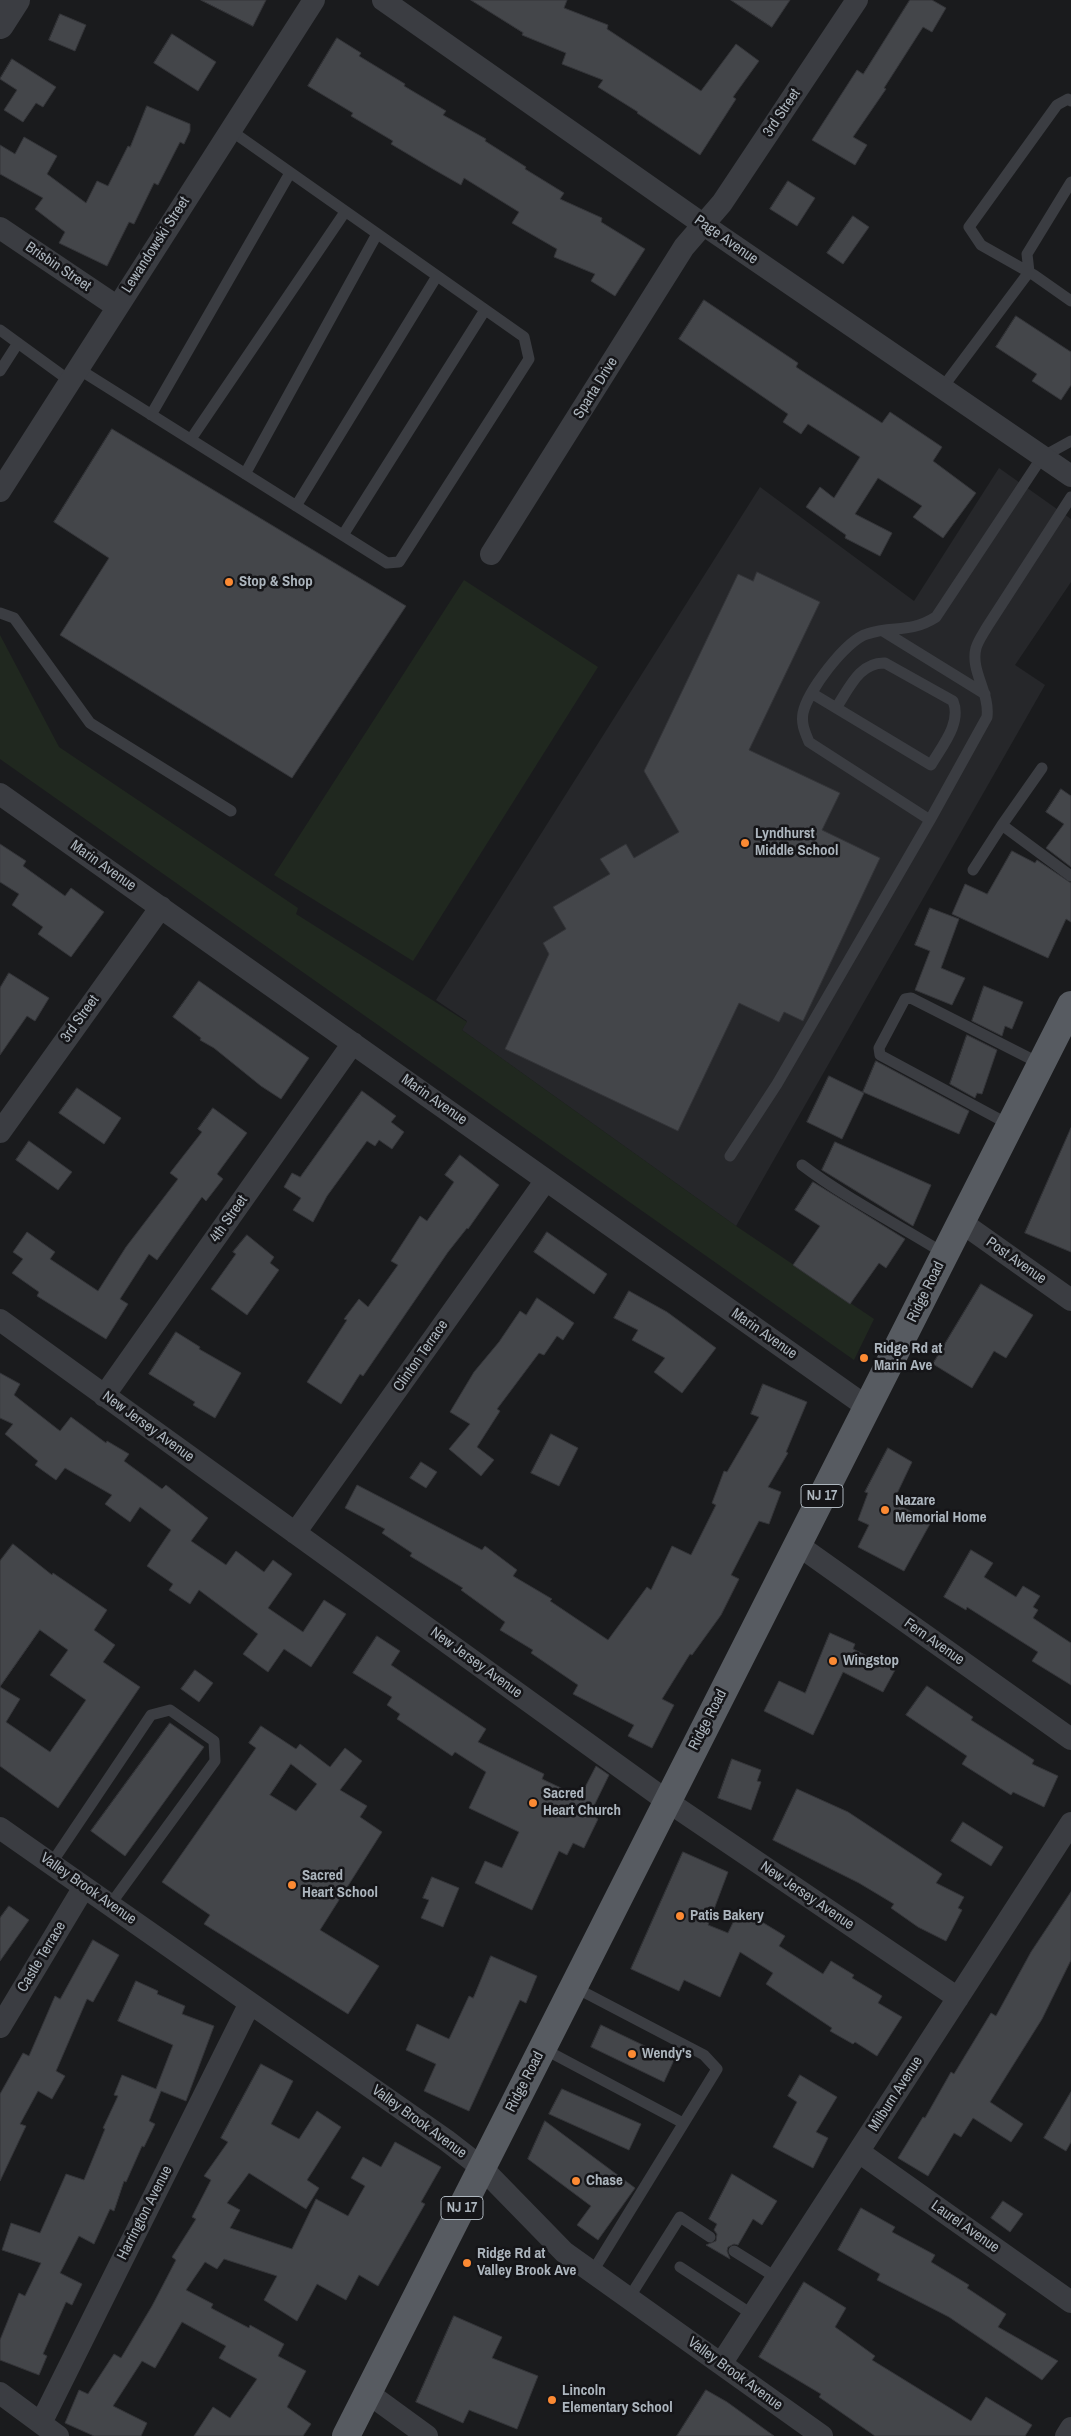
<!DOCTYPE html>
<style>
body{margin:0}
canvas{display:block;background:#1a1b1d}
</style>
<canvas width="1071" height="2436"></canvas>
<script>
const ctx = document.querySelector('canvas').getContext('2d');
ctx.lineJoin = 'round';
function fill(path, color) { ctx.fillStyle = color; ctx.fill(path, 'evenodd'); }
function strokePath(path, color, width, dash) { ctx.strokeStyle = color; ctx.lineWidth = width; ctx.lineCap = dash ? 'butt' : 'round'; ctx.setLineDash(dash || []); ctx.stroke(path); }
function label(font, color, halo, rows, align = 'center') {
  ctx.font = font + ' "Archivo Narrow",sans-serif'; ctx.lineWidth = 5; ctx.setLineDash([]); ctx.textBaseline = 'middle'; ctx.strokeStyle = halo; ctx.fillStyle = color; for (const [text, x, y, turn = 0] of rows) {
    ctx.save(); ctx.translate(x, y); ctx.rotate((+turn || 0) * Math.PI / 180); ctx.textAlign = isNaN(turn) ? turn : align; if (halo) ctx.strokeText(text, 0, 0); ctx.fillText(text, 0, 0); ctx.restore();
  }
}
const built = new Path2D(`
 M999,468L1071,519V582L1015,665L1045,685L736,1226L462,1030L467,1021L436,1000L760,487L914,601Z`);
const green = new Path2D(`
 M464,580L598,667L413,961L274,875Z
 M0,635L59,747L298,908L296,914L467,1022L462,1030L736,1226L874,1319L854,1360L0,759Z`);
const building = new Path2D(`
 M201,0H266L253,26Z
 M471,0H567L564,8L608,25L607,29L701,91L736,44L759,61L733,97L736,99L700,155L637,113L638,112L598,87L603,80L562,64L566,53L522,35L523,33Z
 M731,0H790L772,27Z
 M910,0H932L946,8L932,32L923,27L884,88L886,89L853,137L867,145L855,165L812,140L857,70L863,74Z
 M60,14L86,25L75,51L49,40Z
 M172,34L216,62L198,91L154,63Z
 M337,38L361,53L359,56L405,84L404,86L446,111L443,115L486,139L485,141L526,167L525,169L564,193L560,199L602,218L601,222L645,249L615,296L591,281L595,274L554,257L557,249L512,223L519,212L464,178L461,185L433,169L391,144L393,141L351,116L353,113L308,86Z
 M12,59L56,87L43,107L36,103L23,122L4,110L17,90L0,79Z
 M147,106L190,124V131L184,144L180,142L158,185L154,183L134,224L129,222L107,266L59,243L65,232L35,209L43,198L0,174V145L15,154L24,137L57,156L47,174L86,203L97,181L108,186L128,146L130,147Z
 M788,181L815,198L797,226L770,209Z
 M853,216L869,227L843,264L827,253Z
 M704,300L798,363L796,367L882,423L890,412L942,447L933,461L976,493L943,538L913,517L922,506L878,478L855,514L892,533L880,556L845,538L846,535L806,507L820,487L834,498L860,457L808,424L801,434L783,422L788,414L679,339Z
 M1016,316L1071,352V385L1061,400L1032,381L1037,374L996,347Z
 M112,429L406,606L292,778L60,635L109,558L54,522Z
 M757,572L820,602L749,750L840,793L822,830L880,858L803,1021L784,1012L779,1022L739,1003L678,1131L505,1049L549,954L543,943L566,929L553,907L610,874L600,859L626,844L634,858L679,832L644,771L738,574L753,581Z
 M1061,789L1071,796V867L1046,848L1064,824L1046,812Z
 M0,844L26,861L23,866L65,896L71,888L104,912L71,957L38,934L43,927L12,905L19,894L0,882Z
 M1012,851L1035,863L1037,860L1071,883V922L1066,919L1048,958L952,914L965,884L987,894Z
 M930,908L959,919L941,968L965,978L952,1005L915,990L930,951L915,945Z
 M9,973L49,998L35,1021L27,1016L0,1055V988Z
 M199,981L309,1058L281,1099L261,1086L214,1048L200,1040L201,1038L173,1017Z
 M984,986L1023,1002L1012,1029L1005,1026L1002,1036L972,1021Z
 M967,1035L997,1050L982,1094L977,1093L975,1098L950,1084Z
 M876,1061L969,1111L959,1134L863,1092Z
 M829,1076L864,1093L842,1139L807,1122Z
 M77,1088L121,1118L104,1144L59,1113Z
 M362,1091L396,1116L391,1122L404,1132L392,1149L379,1140L375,1146L367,1141L327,1196L313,1222L293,1210L301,1198L284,1187L292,1173L300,1177Z
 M213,1108L247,1133L217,1174L223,1179L206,1201L202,1197L157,1260L149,1254L120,1299L128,1304L106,1339L37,1296L39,1292L12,1273L23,1259L13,1252L27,1232L55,1252L50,1259L98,1291L126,1247L178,1179L170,1173L202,1132L198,1129Z
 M1071,1128V1252L1025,1233Z
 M29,1141L72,1172L58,1190L16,1160Z
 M835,1142L931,1185L913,1226L822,1170Z
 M460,1155L499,1185L468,1229L467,1228L448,1252L363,1376L360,1374L341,1404L307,1382L347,1320L344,1319L359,1299L368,1307L398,1265L391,1261L420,1216L427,1221L454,1182L445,1175Z
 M813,1182L905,1239L886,1268L879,1263L850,1304L793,1265L820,1226L795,1210Z
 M547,1232L607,1274L594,1294L534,1252Z
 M247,1235L274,1257L270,1263L279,1270L247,1315L211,1289L236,1254L233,1252Z
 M981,1284L1033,1315L1006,1358L994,1351L972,1388L933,1364Z
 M629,1291L667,1312L716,1348L682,1393L654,1372L665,1358L632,1340L638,1330L614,1318Z
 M537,1298L574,1323L563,1340L557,1336L544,1355L539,1353L497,1409L500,1411L477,1447L494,1460L481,1476L449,1449L470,1424L450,1412L474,1372L499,1342L520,1311L526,1315Z
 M176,1332L200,1347L199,1349L241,1373L215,1418L193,1405L195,1402L149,1374Z
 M0,1373L20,1384L14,1395L60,1431L71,1417L106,1443L107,1441L129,1454L124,1461L162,1489L166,1485L208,1518L191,1541L226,1565L236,1551L264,1572L273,1560L292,1574L268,1608L303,1632L324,1600L346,1614L311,1667L284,1649L268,1672L243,1654L258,1634L199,1590L190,1604L169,1590L173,1584L147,1566L171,1530L140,1507L130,1522L105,1504L112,1495L65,1468L56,1480L35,1465L38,1461L5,1434L13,1424L0,1418Z
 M763,1384L807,1402L786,1452L788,1453L768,1487L781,1492L769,1524L759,1521L731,1575L739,1579L721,1615L692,1655L690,1654L662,1699L674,1705L652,1748L628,1736L634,1725L573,1694L578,1685L531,1653L533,1650L500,1630L505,1622L461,1590L463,1588L410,1556L412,1553L382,1533L385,1529L345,1508L357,1485L482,1550L485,1546L517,1570L513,1576L552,1599L550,1601L608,1640L647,1587L651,1590L672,1546L691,1555L716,1505L712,1503L724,1471L727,1472L759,1417L751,1414Z
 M551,1434L578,1448L559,1486L531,1473Z
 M888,1448L912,1462L893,1502L931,1522L904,1571L858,1547L869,1525L858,1520L868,1493L865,1492Z
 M421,1462L437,1472L426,1488L410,1478Z
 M13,1544L52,1575L53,1573L107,1610L94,1630L115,1645L103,1662L140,1687L58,1808L0,1766V1561ZM40,1630L68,1650L50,1675L86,1700L50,1752L6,1722L20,1699L0,1687Z
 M971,1550L993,1563L984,1577L1016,1597L1023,1586L1040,1596L1033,1607L1038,1610L1033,1618L1071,1643V1685L1032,1661L1038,1652L967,1607L966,1610L944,1597Z
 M830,1633L855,1644L853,1649L895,1670L883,1692L843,1672L813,1735L764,1711L779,1681L805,1693Z
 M377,1636L400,1651L391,1665L486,1729L478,1742L544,1774L542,1779L580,1797L596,1766L609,1775L590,1814L598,1819L584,1848L573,1843L567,1855L559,1851L532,1910L475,1883L485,1861L502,1868L519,1832L469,1808L486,1772L455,1752L452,1756L397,1719L400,1714L387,1705L392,1697L353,1673Z
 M195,1670L213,1683L199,1702L181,1689Z
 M927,1686L973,1717L971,1720L1034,1760L1032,1764L1058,1776L1044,1807L1013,1792L1011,1795L962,1764L967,1756L906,1715Z
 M170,1723L204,1747L125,1856L91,1831Z
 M261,1726L296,1749L300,1744L330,1767L345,1748L362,1761L340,1790L367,1806L360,1817L382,1832L320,1930L379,1966L348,2014L204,1924L210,1915L162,1882L256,1748L249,1743ZM291,1764L317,1784L296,1811L270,1795Z
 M732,1759L761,1770L757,1781L761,1782L751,1810L718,1798Z
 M797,1789L848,1812L942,1874L936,1883L964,1897L958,1908L962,1910L946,1941L918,1927L891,1908L894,1904L859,1883L773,1840Z
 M963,1822L1003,1847L991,1866L951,1841Z
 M683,1852L728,1872L708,1925L728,1933L738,1912L762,1922L785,1936L779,1946L823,1974L831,1961L854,1975L852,1978L882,1996L878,2003L902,2017L877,2056L855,2042L853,2044L830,2031L832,2028L766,1984L773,1973L740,1952L720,1997L684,1980L679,1991L631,1969Z
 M432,1877L459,1888L443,1927L421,1918L429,1900L423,1898Z
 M1071,1892V1960L1042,2019L990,2102L1023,2124L1011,2142L973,2118L961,2137L954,2133L928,2176L898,2158L923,2117L925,2118L951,2072L954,2074L991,2013L996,2016L1031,1952Z
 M9,1906L29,1920L0,1961V1918Z
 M93,1940L119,1955L93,2002L87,1999L56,2071L65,2076L52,2099L38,2091L20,2124L26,2126L0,2181V2094L23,2053L29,2056L55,1996L60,1999Z
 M491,1956L537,1976L526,2003L520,2000L469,2111L424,2091L436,2064L406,2050L417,2024L449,2039L469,1996L473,1998Z
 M136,1981L158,1991L157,1994L185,2006L182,2014L214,2026L186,2101L161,2091L149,2121L155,2124L144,2147L142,2146L126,2182L124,2181L114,2211L110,2209L94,2244L79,2236L60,2273L82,2284L72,2305L66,2302L43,2354L47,2356L39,2375L0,2360V2340L19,2293L25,2296L41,2263L2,2250L11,2223L40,2233L66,2174L84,2180L105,2129L103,2128L118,2096L114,2095L122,2075L156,2089L173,2045L118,2021Z
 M601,2025L674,2060L664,2082L591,2047Z
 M261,2064L293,2081L271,2124L299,2139L317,2111L341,2127L307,2180L319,2188L306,2209L249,2173L227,2203L240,2210L230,2228L292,2249L316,2199L348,2216L365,2186L351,2178L363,2157L381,2167L395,2142L441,2167L421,2202L425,2204L378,2286L359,2275L346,2300L317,2284L297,2321L264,2300L277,2276L224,2259L217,2269L205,2262L186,2290L213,2304L211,2308L249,2328L250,2325L284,2344L278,2356L306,2371L287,2407L311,2424L303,2436H194L213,2407L230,2418L257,2379L219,2358L226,2346L182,2322L155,2368L142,2361L113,2406L147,2423L141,2436H94L65,2423L79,2390L88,2394L114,2354L121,2358L152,2306L176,2260L172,2257L196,2219L192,2217L211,2180L204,2176L228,2142L221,2138Z
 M800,2075L837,2097L816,2132L828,2138L813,2168L773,2147L797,2102L788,2096Z
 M562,2089L641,2124L629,2150L549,2114Z
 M1071,2092V2142L1066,2151L1044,2138Z
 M545,2121L635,2188L598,2240L577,2225L591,2206L528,2159Z
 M732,2174L777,2201L762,2225L753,2219L738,2245L734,2244L728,2247L727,2251L730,2259L706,2245L716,2241L717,2234L714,2230L717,2224L709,2219Z
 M1003,2201L1023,2214L1010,2232L991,2218Z
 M861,2208L895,2227L892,2232L935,2255L931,2262L969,2285L967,2288L1006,2314L998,2327L1058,2361L1042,2380L949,2317L877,2280L880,2274L838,2250Z
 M804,2282L846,2308L835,2327L875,2356L872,2360L971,2421L986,2397L1032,2425L1025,2436H875L819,2397L821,2394L759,2357Z
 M454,2316L502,2337L492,2358L538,2376L517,2429L469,2410L463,2423L416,2402Z
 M706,2390L727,2402L774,2436H677Z`);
const service = new Path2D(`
 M1071,101L1068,99L1057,105L969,227L981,245L1034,275L1071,301
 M0,330L70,381
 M77,368L387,563L399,562L529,359L524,337L230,130
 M0,371L18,343
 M943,387L1029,272L1027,254L1071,182
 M151,415L290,173
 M191,439L345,212
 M1071,441L1042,457L936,617C909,634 893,625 867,634C846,640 807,692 803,713C801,724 805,732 809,742L930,820L987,717C990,692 970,671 976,648C978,641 983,634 987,627L1071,497
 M245,474L377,234
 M296,506L437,276
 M343,535L485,310
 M0,613L14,618L90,723L231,811
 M883,631L985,694
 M813,694L931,765C942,746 962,723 953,701L885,663C859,662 849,689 836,708
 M1002,825L1042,768
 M973,870L1002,825L1071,876
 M1010,1125L880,1055L879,1048L905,999L911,998L1041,1064
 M730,1156L777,1084L930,820
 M802,1165C847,1199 897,1224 945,1254
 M51,1864L151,1715L170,1710L214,1741L215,1761L110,1905
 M574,1987L704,2055L717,2069L593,2271
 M542,2048L683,2123
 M734,2251L777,2278
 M680,2267L753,2315
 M629,2298L680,2217L710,2237`);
const minor = new Path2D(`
 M383,0L704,225L1071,476
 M0,228L116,306
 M0,491L314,0
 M491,554L684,247L722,203L857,0
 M0,794L867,1407
 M0,1132L161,907
 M961,1222L1071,1300
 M0,1320L667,1801L958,1998
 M104,1396L353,1043
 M295,1533L546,1180
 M798,1545L1071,1739
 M0,1828L446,2140L482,2168L564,2252L822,2436
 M0,2027L84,1887
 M859,2152L1071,2302
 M721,2364L1071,1823
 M0,2393L58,2436
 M368,2393L427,2436
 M41,2423L250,2003
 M1066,2436L1071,2428`);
const tertiary = new Path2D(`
 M0,25L16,0`);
const primary = new Path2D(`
 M346,2436L1071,1005`);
const markers = [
 [229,582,5,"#fc8a33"],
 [745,843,5,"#fc8a33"],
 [864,1358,5,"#fc8a33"],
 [885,1510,5,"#fc8a33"],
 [833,1661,5,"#fc8a33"],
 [533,1803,5,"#fc8a33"],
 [292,1885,5,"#fc8a33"],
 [680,1916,5,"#fc8a33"],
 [632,2054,5,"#fc8a33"],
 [576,2181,5,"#fc8a33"],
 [467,2263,5,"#fc8a33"],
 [552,2400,5,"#fc8a33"]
];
const shields = [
 [822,1496,42],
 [462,2208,42]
];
const shieldNames = [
 ["NJ 17",822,1496],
 ["NJ 17",462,2208]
];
const streetNames = [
 ["3rd Street",782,113,-56],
 ["Page Avenue",726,240,35],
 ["Lewandowski Street",156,245,-57],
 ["Brisbin Street",58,267,34],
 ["Sparta Drive",596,388,-58],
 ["Marin Avenue",103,866,35],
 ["3rd Street",80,1019,-54],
 ["Marin Avenue",434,1100,35],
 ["4th Street",229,1219,-55],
 ["Post Avenue",1016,1261,35],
 ["Ridge Road",926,1292,-64],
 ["Marin Avenue",764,1334,35],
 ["Clinton Terrace",421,1356,-55],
 ["New Jersey Avenue",148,1427,36],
 ["Fern Avenue",934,1642,35],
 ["New Jersey Avenue",476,1663,36],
 ["Ridge Road",708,1720,-63],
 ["Valley Brook Avenue",88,1889,35],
 ["New Jersey Avenue",807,1896,34],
 ["Castle Terrace",42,1957,-59],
 ["Ridge Road",525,2082,-63],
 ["Milburn Avenue",896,2094,-57],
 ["Valley Brook Avenue",419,2122,36],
 ["Harrington Avenue",145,2213,-63],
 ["Laurel Avenue",965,2227,35],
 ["Valley Brook Avenue",735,2374,36]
];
const poiNames = [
 ["Stop & Shop",239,582],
 ["Lyndhurst",755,834],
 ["Middle School",755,851],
 ["Ridge Rd at",874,1349],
 ["Marin Ave",874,1366],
 ["Nazare",895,1501],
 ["Memorial Home",895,1518],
 ["Wingstop",843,1661],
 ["Sacred",543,1794],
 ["Heart Church",543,1811],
 ["Sacred",302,1876],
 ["Heart School",302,1893],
 ["Patis Bakery",690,1916],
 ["Wendy's",642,2054],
 ["Chase",586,2181],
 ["Ridge Rd at",477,2254],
 ["Valley Brook Ave",477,2271],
 ["Lincoln",562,2391],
 ["Elementary School",562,2408]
];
fill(built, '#26272a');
fill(green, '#20281f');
fill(building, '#44464a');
strokePath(building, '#343539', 1);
strokePath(service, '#3b3d42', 11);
strokePath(minor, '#3b3d42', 22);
strokePath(tertiary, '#3b3d42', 28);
strokePath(primary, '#575b61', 28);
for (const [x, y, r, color] of markers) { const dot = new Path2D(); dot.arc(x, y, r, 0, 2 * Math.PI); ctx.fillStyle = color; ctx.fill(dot); strokePath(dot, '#151518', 2); }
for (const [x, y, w] of shields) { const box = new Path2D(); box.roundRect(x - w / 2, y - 11.5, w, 23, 4); ctx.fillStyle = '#151518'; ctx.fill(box); strokePath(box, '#acb5bd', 1); }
label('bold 14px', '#acb5bd', null, shieldNames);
label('15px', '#acb5bd', '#151518', streetNames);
label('bold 15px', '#acb5bd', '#151518', poiNames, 'left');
</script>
